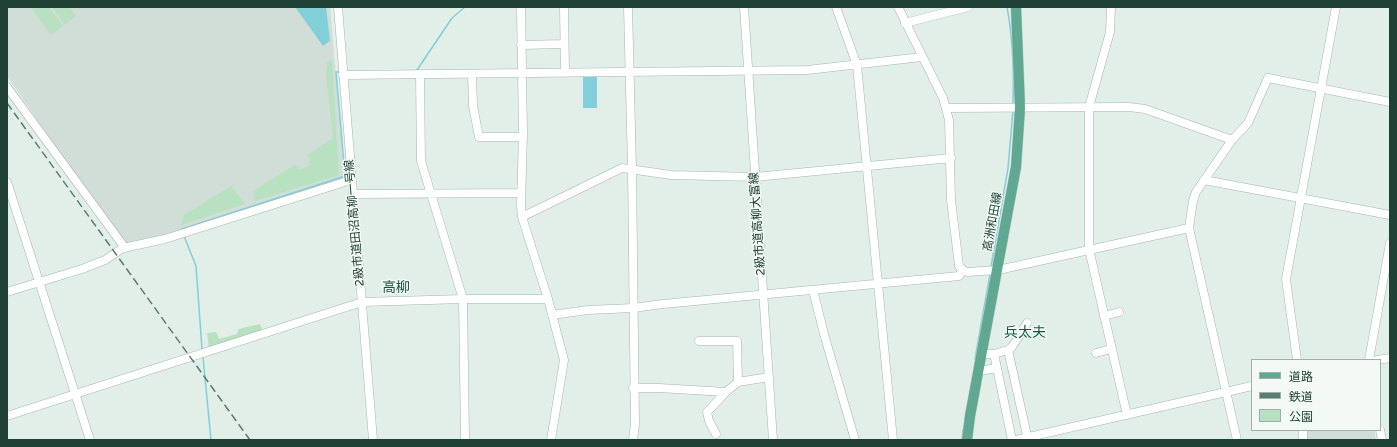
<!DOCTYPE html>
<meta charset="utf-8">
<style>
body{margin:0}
#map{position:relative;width:1397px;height:447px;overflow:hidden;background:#e2eee8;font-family:"Varela Round","Noto Sans JP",sans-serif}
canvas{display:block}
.frame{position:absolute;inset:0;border:8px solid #1f4136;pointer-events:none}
.legend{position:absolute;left:1251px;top:359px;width:130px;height:72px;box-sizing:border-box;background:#f3faf6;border:1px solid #9eb0a9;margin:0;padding:5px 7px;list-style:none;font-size:12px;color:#1f4136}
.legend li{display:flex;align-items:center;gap:8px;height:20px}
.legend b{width:20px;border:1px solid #9eb0a9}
</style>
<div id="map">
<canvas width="1397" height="447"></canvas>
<div class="frame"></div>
<ul class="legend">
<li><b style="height:5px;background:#61a893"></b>道路</li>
<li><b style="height:5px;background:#5a7c71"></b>鉄道</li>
<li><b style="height:11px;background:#b8e1c1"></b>公園</li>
</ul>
</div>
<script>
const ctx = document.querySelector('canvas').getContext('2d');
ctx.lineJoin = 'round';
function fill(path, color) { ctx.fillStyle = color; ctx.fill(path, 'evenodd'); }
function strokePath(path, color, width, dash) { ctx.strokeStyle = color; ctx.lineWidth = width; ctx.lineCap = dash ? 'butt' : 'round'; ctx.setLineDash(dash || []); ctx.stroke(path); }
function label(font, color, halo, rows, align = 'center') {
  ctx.font = font + ' "Varela Round","Noto Sans JP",sans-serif'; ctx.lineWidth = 3; ctx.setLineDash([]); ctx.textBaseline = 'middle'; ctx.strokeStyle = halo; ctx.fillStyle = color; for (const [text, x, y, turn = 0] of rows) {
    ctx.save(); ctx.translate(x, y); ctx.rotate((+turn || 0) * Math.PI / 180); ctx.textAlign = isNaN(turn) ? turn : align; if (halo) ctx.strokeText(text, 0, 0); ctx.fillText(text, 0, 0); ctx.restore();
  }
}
const built = new Path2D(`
 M7,7H330L345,182L125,248L7,76Z
 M1306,430H1374L1376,440H1305Z`);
const green = new Path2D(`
 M35,7H49L63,26L51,35L32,9Z
 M52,7H69L76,16L65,25Z
 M332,60L339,175L255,201L253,191L296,164L299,170L311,165L307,155L333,138L326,74L327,62Z
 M231,186L245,204L181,225L184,215Z
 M260,324L263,331L209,348L207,333L216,332L219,339L237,334L239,329Z`);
const water = new Path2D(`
 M295,7H326L330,41L323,46Z
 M583,77H597V108H583Z`);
const stream = new Path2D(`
 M1007,7C1013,39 1014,72 1013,104
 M417,70L452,18L465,7
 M182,230V229L345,176L336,72H340
 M184,236L196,266L202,349
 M991,267L1008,168L1013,110
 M203,357L211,440
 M975,359L990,274
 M962,440L963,430`);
const minor = new Path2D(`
 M338,7L373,440
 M521,7L523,133L521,206L522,217L548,299L564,360L551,440
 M564,7L565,73
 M628,7L632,170L635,424L633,440
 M744,7L773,440
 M836,7L857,65L893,440
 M898,7L943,98L949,120L951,200L959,266L963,270L967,272L998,270L1189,228
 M1111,7L1110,32L1089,107V249L1127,415
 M905,23L968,7
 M521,45L564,44
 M420,74L421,161L463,299L465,440
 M472,74L473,106L479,137H523
 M343,75L807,70L922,57
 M7,87L125,248
 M946,108L1129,107L1145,109L1232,140
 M1204,180L1390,215
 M7,182L90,440
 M353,194L520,193
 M522,217L622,168L671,175L755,177L951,158
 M813,290L824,334L855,440
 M7,292L82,269L105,260L123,248L165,239L351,180
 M552,315L588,310L633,308L663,304L959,276L963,270
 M1104,316L1119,312
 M699,341H737L738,382
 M1008,350L1012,347L1027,323
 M1096,353L1111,349
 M994,354L1008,350L1028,440
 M1297,360L1286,279L1336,7
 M1369,360L1390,243
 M1377,360L1390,358
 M997,368L1012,440
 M979,371L997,368L994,354H982
 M633,388H659L726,392L738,382L769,377
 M7,416L362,302L463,299H548
 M1380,430L1382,440
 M716,434L709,421L707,412L726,392
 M1016,440L1252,386
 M1237,440L1189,228L1193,201L1196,192L1232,140L1248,123L1268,78L1390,102
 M1303,440V430`);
const major = new Path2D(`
 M967,440L970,416L1016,167L1020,108L1016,7`);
const rail = new Path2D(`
 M7,103L250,440`);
const streetNames = [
 ["高洲和田線",993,222,-80],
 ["2級市道田沼高柳一号線",355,223,-95],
 ["2級市道高柳大富線",758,224,-94]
];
const quarterNames = [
 ["高柳",396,288],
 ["兵太夫",1025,333]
];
fill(built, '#d0ded7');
fill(green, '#b8e1c1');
fill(water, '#83cfd9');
strokePath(stream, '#83cfd9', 1.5);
strokePath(minor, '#a4b7af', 9);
strokePath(major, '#c0cac7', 11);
strokePath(minor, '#fff', 8);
strokePath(major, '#61a893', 10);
strokePath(rail, '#5a7c71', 1.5, [8, 4]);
label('12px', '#1f4136', '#f3faf6', streetNames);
label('14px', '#195544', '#f3faf6', quarterNames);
</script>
